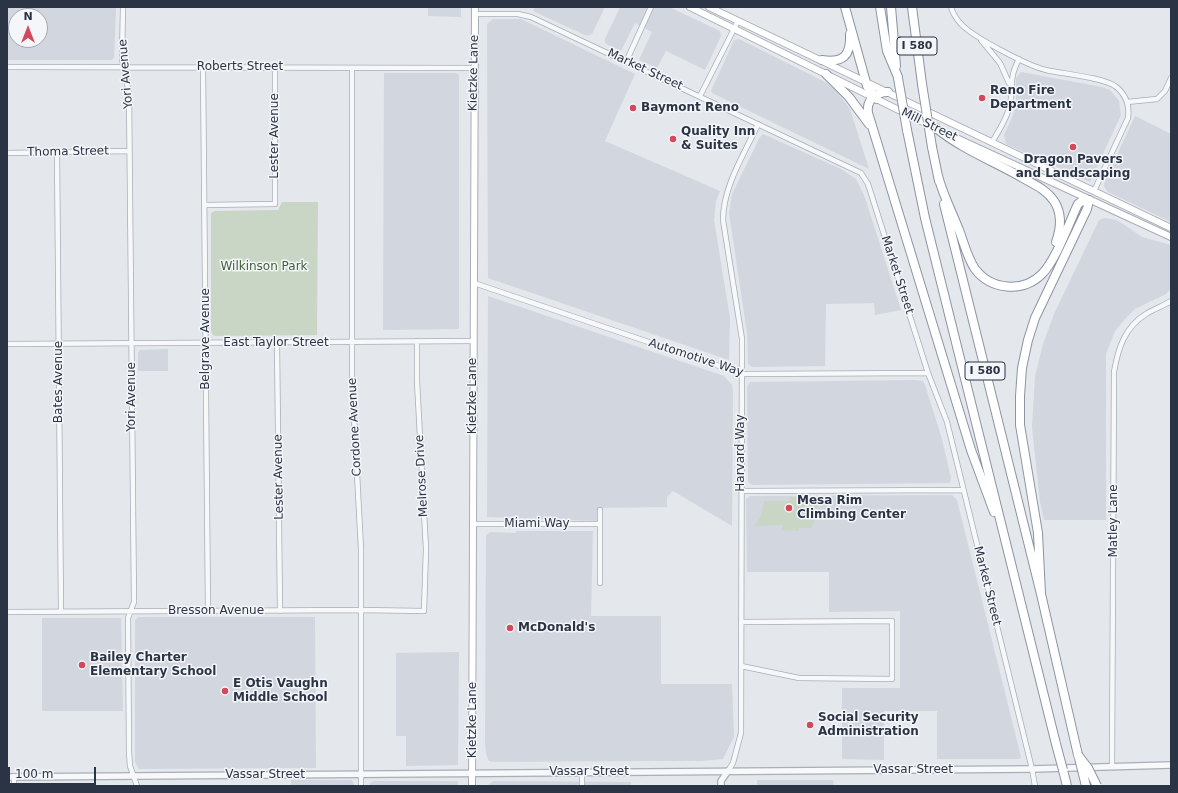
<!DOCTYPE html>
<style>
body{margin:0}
#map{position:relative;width:1178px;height:793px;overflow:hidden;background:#e4e7ec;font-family:"DejaVu Sans",sans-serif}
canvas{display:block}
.frame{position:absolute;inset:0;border:8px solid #2b3445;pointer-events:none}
.north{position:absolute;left:8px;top:8px;width:40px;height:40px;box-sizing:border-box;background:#f4f6f9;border:1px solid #a4a8b1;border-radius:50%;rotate:0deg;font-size:11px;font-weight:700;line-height:16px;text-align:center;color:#2b3445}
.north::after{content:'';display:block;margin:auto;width:14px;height:18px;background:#d1495b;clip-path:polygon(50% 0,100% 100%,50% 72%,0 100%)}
.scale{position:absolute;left:8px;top:767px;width:88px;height:18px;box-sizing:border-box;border:2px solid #2b3445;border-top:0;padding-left:5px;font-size:12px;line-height:14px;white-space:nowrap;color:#2b3445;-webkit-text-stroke:3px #f4f6f9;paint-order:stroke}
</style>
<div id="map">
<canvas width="1178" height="793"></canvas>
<div class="frame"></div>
<div class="north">N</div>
<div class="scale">100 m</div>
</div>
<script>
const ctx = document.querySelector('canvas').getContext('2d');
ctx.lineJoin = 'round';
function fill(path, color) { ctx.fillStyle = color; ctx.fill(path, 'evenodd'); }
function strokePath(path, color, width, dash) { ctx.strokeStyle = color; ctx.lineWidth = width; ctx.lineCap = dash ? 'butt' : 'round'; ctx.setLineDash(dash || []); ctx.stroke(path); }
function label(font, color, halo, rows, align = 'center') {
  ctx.font = font + ' "DejaVu Sans",sans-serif'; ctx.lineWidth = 3; ctx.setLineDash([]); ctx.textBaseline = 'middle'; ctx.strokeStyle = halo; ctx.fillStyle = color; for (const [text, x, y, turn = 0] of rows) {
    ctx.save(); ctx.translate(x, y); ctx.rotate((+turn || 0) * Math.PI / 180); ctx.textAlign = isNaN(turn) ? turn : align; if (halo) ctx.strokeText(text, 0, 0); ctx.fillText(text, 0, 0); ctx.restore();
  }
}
const built = new Path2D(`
 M7,7H116L114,58L111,60H7ZM16,16H40V40H16Z
 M428,7H461V17L428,16Z
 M535,7H605L592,34L587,36L533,11Z
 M620,7H669L720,31L721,36L705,70L666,51L657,68L639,60L652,32L635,23L621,51L608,45L605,43V39Z
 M493,19H521L635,74L605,141L720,191L716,201L714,220L730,318L729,360L488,278L487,24Z
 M739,39L827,83L836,91L850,109L869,169L712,93L711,91L734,40Z
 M1021,72L1102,87L1110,90L1119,101L1121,115L1090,182L1006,144L1004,135L1013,115L1016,101V78Z
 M384,73H456L459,75V329L383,330Z
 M1135,116L1171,134V222L1108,192L1104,186L1105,181Z
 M763,134L841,169L856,179L864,195L901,310L875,315L874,303L826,304L825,366L752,367L748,364L747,333L729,213L732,194L760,137Z
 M1105,218L1116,220L1123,224L1142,237L1171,245V289L1166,294L1135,309L1126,318L1115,331L1106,354V520H1044L1040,502L1032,427L1035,376L1043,344L1054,314L1099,220Z
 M488,296L724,376L732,385L733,391L732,526L673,491L667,497V507L598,508V521L487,517Z
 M168,349V371H138V353L140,350Z
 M914,380L923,381L925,385L942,439L951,478L950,483L756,485H752L748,482L747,387L750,382Z
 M952,495L957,500L1021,757L1019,759H937V711H884V760L842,759V688H900V611L829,612V572H747L746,499L750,496Z
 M516,531H593L591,616H661V684H732L734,737L723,759L702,761H652L496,762L489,761L486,754L485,742L486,535L490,532L516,533Z
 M138,617H315L316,768L139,769L135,762V620Z
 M42,618H121L123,711H42Z
 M459,652L458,765L406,766V736H396V653Z
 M291,780H352L354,786H291Z
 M757,780H833L834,786H757Z
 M374,781H458V786H369L370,783Z
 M493,781L631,782V786H487Z`);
const green = new Path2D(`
 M282,202H318L317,335L215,336L212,334L211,330V213L215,211L278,210Z
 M790,497H819L812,528H799L798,531L782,530L783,525L754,526L761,516L764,501H789Z`);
const minor = new Path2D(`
 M123,7L122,59L129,93L134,602L128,618L129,752L130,766L137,786
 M951,7C953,14 957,20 962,25C975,38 1028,66 1046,70C1063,74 1101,77 1115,86C1125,93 1130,105 1128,118L1094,191
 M475,14H518L531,17L861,173L868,184L928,373L947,422L1032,769L1035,786
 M981,40L1000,63L1009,83
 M626,62L651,7
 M7,67L474,68
 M203,67L208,611
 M352,68V379L361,549V786
 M700,96L738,21
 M1127,102L1157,99L1165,91L1171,78
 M992,142C999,131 1007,118 1010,105C1014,85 1008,80 1019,59
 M57,152L61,612
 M7,153L129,151
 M205,205L275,204V68
 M474,283L743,374L928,373
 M277,343L280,611
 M7,344L473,341
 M741,491L963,490
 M473,524H600
 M600,583V510
 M7,612L360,610L424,611L426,549L417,381V341
 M741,666L799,678L892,679V621L741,622
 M1112,767L1114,372C1118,348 1125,327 1146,314C1154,309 1163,306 1171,301
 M728,771L733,763L741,733L742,339L723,220C723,186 745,153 758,124
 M582,772V786
 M14,776V786`);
const tertiary = new Path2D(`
 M7,777L1032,769L1171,765
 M721,786V781L728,771`);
const secondary = new Path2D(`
 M690,7L931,126
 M709,7L1171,228
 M952,136L1171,237
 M472,786L475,7`);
const motorway = new Path2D(`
 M845,7L867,86L877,99
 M880,7L887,51L898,77
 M891,7L896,66
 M912,7L922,84
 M822,60C843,63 851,56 850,34
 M826,74L849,97L869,124
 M888,92C876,92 866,100 868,113L971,450L994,512
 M936,128C962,149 993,161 1021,177C1033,184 1046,189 1054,201C1062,213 1061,228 1056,242
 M907,130L925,218L1056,744
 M932,147L939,181
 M938,176C943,195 952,212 959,230C964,243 967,257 975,269C991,290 1023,293 1042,274C1056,260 1069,223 1078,204L1082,201L1089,200L1087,209L1035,318L1028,340L1022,368L1020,396V425L1038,533L1041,594
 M944,204L1041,594L1078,755
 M1063,770L1067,786`);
const motorwayBridge = new Path2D(`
 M898,78L907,130
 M922,84L932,147
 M1056,744L1063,770
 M1078,755L1088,768L1097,786
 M1079,758L1086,786`);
const markers = [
 [982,98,4,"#d1495b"],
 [633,108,4,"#d1495b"],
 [673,139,4,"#d1495b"],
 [1073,147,4,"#d1495b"],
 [789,508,4,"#d1495b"],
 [510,628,4,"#d1495b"],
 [82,665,4,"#d1495b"],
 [225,691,4,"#d1495b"],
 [810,725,4,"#d1495b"]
];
const shields = [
 [917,46,40],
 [985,371,40]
];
const shieldNames = [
 ["I 580",917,46],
 ["I 580",985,371]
];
const streetNames = [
 ["Roberts Street",240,67],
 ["Market Street",645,70,25],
 ["Kietzke Lane",474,73,-89],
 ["Yori Avenue",126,74,-95],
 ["Mill Street",929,125,26],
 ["Lester Avenue",275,136,-90],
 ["Thoma Street",68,152,-1],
 ["Market Street",897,275,72],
 ["Belgrave Avenue",206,339,-90],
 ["East Taylor Street",276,343],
 ["Automotive Way",696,358,18],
 ["Bates Avenue",59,382,-90],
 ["Kietzke Lane",473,396,-90],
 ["Yori Avenue",132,397,-90],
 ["Cordone Avenue",355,427,-93],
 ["Harvard Way",741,453,-90],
 ["Melrose Drive",422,476,-93],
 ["Lester Avenue",279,477,-91],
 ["Matley Lane",1114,521,-90],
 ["Miami Way",537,524],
 ["Market Street",987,586,76],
 ["Bresson Avenue",216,611],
 ["Kietzke Lane",473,720,-90],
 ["Vassar Street",913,770],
 ["Vassar Street",589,772],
 ["Vassar Street",265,775]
];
const poiNames = [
 ["Reno Fire",990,91],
 ["Department",990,105],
 ["Baymont Reno",641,108],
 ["Quality Inn",681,132],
 ["& Suites",681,146],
 ["Dragon Pavers",1073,160,"center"],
 ["and Landscaping",1073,174,"center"],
 ["Mesa Rim",797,501],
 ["Climbing Center",797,515],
 ["McDonald's",518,628],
 ["Bailey Charter",90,658],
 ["Elementary School",90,672],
 ["E Otis Vaughn",233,684],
 ["Middle School",233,698],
 ["Social Security",818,718],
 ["Administration",818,732]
];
const parkNames = [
 ["Wilkinson Park",264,267]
];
fill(built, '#d2d6de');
fill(green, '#c9d6c5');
strokePath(minor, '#a9aeb7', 6);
strokePath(tertiary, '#a9aeb7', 8);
strokePath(secondary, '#a9aeb7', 8);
strokePath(motorway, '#8b94a3', 10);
strokePath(minor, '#f7f8fa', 4.5);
strokePath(tertiary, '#f7f8fa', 5.5);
strokePath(secondary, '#fff', 6);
strokePath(motorway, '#fff', 8);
strokePath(motorwayBridge, '#8b94a3', 10, []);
strokePath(motorwayBridge, '#fff', 8);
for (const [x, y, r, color] of markers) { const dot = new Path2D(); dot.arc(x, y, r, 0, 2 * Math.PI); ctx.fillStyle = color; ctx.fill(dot); strokePath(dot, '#f4f6f9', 1.5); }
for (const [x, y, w] of shields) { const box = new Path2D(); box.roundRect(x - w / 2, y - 9, w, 18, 3); ctx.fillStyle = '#f4f6f9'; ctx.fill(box); strokePath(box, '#2b3445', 1); }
label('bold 11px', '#2b3445', null, shieldNames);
label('12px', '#2b3445', '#f4f6f9', streetNames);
label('bold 12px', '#2b3445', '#f4f6f9', poiNames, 'left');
label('12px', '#3f6138', '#f4f6f9', parkNames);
</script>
